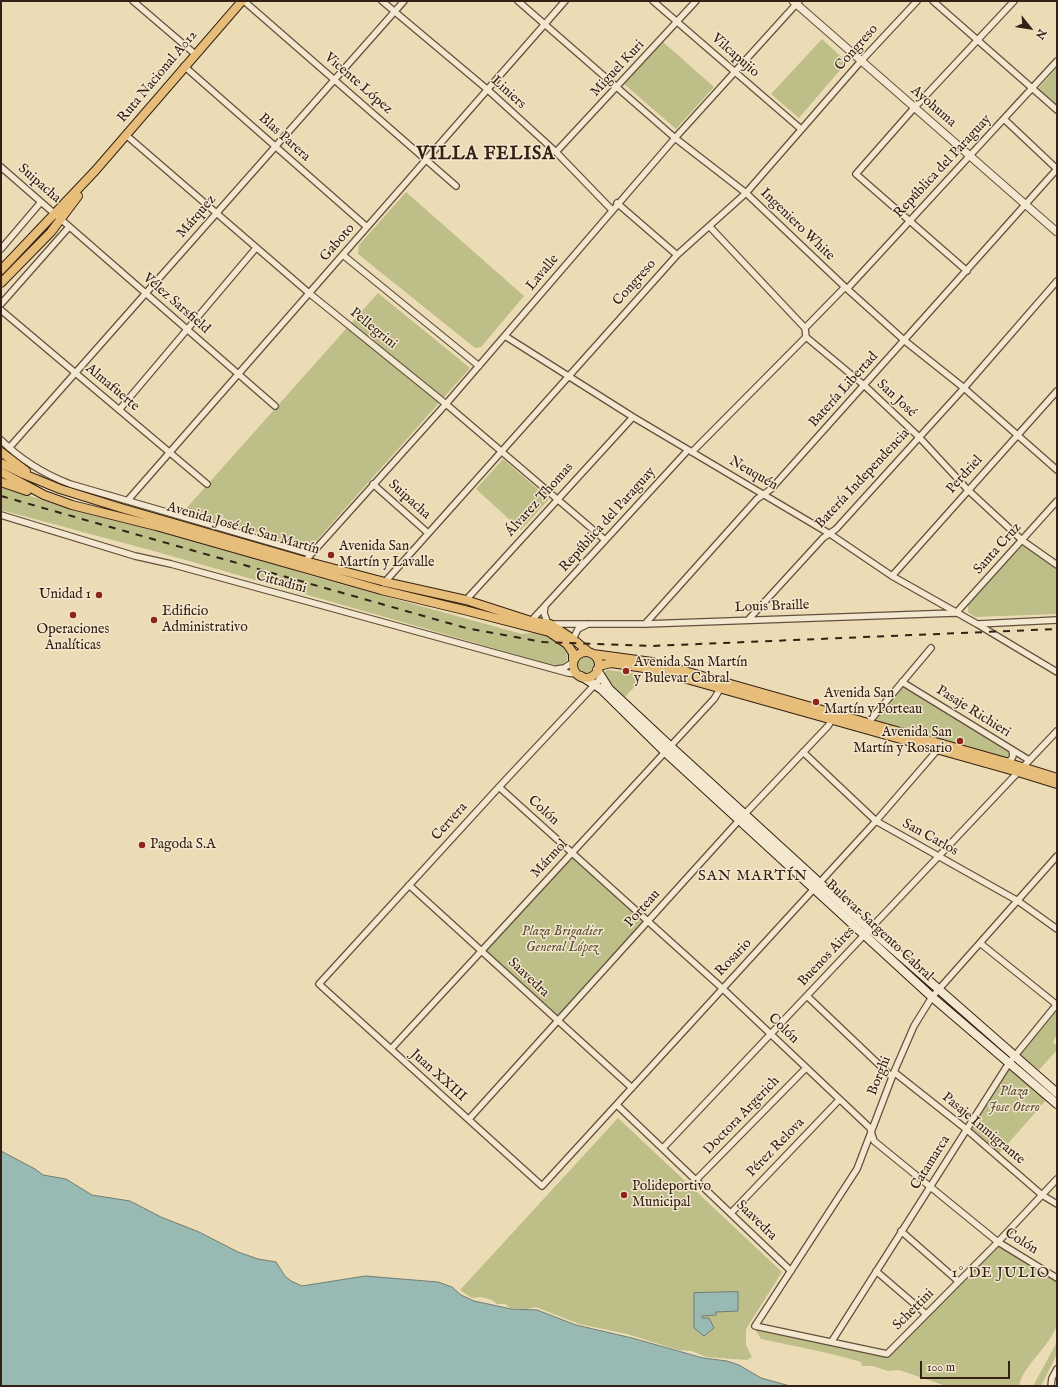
<!DOCTYPE html>
<meta charset="utf-8">
<style>
body{margin:0}
#map{position:relative;width:1058px;height:1387px;overflow:hidden;background:#ecdcb5;font-family:"IM FELL English",serif}
canvas{display:block}
.frame{position:absolute;inset:0;border:2px solid #352015;pointer-events:none}
.north{position:absolute;left:1010px;top:8px;width:40px;height:40px;-webkit-text-stroke:3px #f3e8cf;paint-order:stroke;rotate:120deg;font-size:11px;font-weight:700;line-height:16px;text-align:center;color:#352015}
.north::after{content:'';display:block;margin:auto;width:14px;height:18px;background:#352015;clip-path:polygon(50% 0,100% 100%,50% 72%,0 100%)}
.scale{position:absolute;left:920px;top:1361px;width:90px;height:18px;box-sizing:border-box;border:2px solid #352015;border-top:0;padding-left:5px;font-size:12px;line-height:14px;white-space:nowrap;color:#352015;-webkit-text-stroke:3px #f3e8cf;paint-order:stroke}
</style>
<div id="map">
<canvas width="1058" height="1387"></canvas>
<div class="frame"></div>
<div class="north">N</div>
<div class="scale">100 m</div>
</div>
<script>
const ctx = document.querySelector('canvas').getContext('2d');
ctx.lineJoin = 'round';
function fill(path, color) { ctx.fillStyle = color; ctx.fill(path, 'evenodd'); }
function strokePath(path, color, width, dash) { ctx.strokeStyle = color; ctx.lineWidth = width; ctx.lineCap = dash ? 'butt' : 'round'; ctx.setLineDash(dash || []); ctx.stroke(path); }
function label(font, color, halo, rows, align = 'center') {
  ctx.font = font + ' "IM FELL English",serif'; ctx.lineWidth = 3; ctx.setLineDash([]); ctx.textBaseline = 'middle'; ctx.strokeStyle = halo; ctx.fillStyle = color; for (const [text, x, y, turn = 0] of rows) {
    ctx.save(); ctx.translate(x, y); ctx.rotate((+turn || 0) * Math.PI / 180); ctx.textAlign = isNaN(turn) ? turn : align; if (halo) ctx.strokeText(text, 0, 0); ctx.fillText(text, 0, 0); ctx.restore();
  }
}
const green = new Path2D(`
 M822,39L847,62L799,118L771,94Z
 M663,42L714,87L676,129L624,84Z
 M1057,67V105L1038,89Z
 M406,192L524,296L481,347L475,348L358,254L359,245Z
 M378,293L470,368L310,548L183,512Z
 M503,459L549,499L521,530L476,489Z
 M1,487L82,512L199,540L308,575L522,634C539,631 559,639 568,653L567,660L560,666L549,664L161,553L1,510Z
 M1022,543L1057,568V614L975,617L968,612V605Z
 M577 664a9 9 0 1 1 18 0a9 9 0 1 1-18 0Z
 M607,670L641,674L639,682L623,699L609,686L602,675Z
 M902,682L1012,750L1011,760L868,723Z
 M572,853L648,921L558,1022L481,951Z
 M1057,1008V1034L1053,1042L1057,1046V1050L1039,1070L1019,1054Z
 M1009,1063L1049,1097L997,1156L966,1129Z
 M618,1118L782,1272L746,1329V1345L752,1357L747,1360L706,1357L692,1351L678,1350L627,1334L579,1324L536,1307L527,1309L510,1308L505,1304H497L492,1300L480,1297L472,1298L460,1290Z
 M998,1242L1057,1278C1057,1291 1058,1313 1057,1325C1050,1346 1022,1367 1019,1386H946L899,1370L888,1371L873,1366H862L861,1362C828,1352 794,1346 761,1339L756,1331L758,1326L887,1354Z
 M1057,1342V1354L1041,1386H1033Z`);
const water = new Path2D(`
 M1,1151L35,1169L43,1175L66,1179L92,1195L130,1201L161,1217L199,1232L238,1252L258,1259L276,1262L285,1276L291,1281L302,1286L365,1276L438,1282L452,1287L461,1295L474,1301L511,1309L537,1310L576,1325L632,1338L703,1358L727,1361L739,1365L761,1378L790,1386H1Z
 M738,1292V1311L716,1312V1315L702,1316V1318H709L714,1328L704,1336L694,1328V1293Z`);
const minor = new Path2D(`
 M133,1L195,54
 M244,1L456,186
 M382,1L488,90L556,152L612,210
 M518,1L675,138L746,193L845,287L905,341L964,388L1057,470
 M653,1L801,129
 M933,1L1057,110
 M184,66L367,227
 M1004,119L1057,169
 M126,135L309,293L446,404L605,540
 M556,152L696,1
 M1,167L275,406
 M617,203L677,255
 M710,227L805,328L806,337L865,386L919,437L968,490L1023,541L1057,565
 M1,249L41,202
 M343,255L479,366
 M967,271L856,174L914,108L1014,1
 M847,289L1057,61
 M1,304L69,227
 M1,310L207,484
 M805,328L845,287
 M505,336L633,417L830,534L892,576L977,624L1057,672
 M119,410L256,248
 M1,440C21,460 44,474 70,484L311,554
 M9,448L404,1
 M692,452L806,337
 M373,484L428,533
 M128,500L565,1
 M1,515L135,556L171,564L568,673L578,674
 M305,561L446,404L675,138L799,1
 M892,576L1057,391
 M384,583L677,255L746,193L861,61L917,1
 M466,600L633,417
 M545,606L544,613L548,624
 M956,613L1057,501
 M748,620L823,538L836,529L964,388L1057,281
 M531,621L688,450
 M550,624H645L955,613
 M645,624L757,499L771,489L1057,169
 M978,624L1057,620
 M573,639L578,629L588,624
 M557,669L564,668L573,662
 M601,678L499,787L319,984L542,1186L876,821L940,747
 M902,682L1029,760
 M868,723L931,648
 M803,752L876,821L1018,901L1057,929
 M1006,762L1011,760L1013,756L1012,750
 M499,787L722,988L870,1128L874,1141L998,1242L1057,1278
 M1057,856L932,997L914,1026L894,1072L857,1169L755,1326L887,1354L998,1242L1057,1179
 M409,885L632,1088
 M980,943L1057,1005
 M807,996L892,1077
 M391,1049L714,699L722,686
 M894,1072L966,1129L1042,1195L1057,1204
 M617,1105L791,1271
 M469,1119L742,817L828,726L833,718
 M663,1148L1057,731
 M696,1180L806,1068
 M731,1213L839,1100
 M901,1231L958,1281
 M876,1271L926,1314
 M832,1341L1009,1063L1057,1004
 M1051,1386L1052,1378L1057,1369`);
const tertiary = new Path2D(`
 M793,1L1057,232`);
const secondary = new Path2D(`
 M597,670L609,689L670,746L870,929L1057,1093
 M581,676L601,689L665,752L932,997L1057,1104`);
const primary = new Path2D(`
 M1,270L95,171L242,1
 M1,283L51,232L78,196
 M1,452L26,471
 M1,463L21,473L60,489L121,508L305,561L385,582L466,600L531,621L550,624L573,639L590,653
 M1,472L44,495L72,505L156,526L381,590L464,610L549,632L567,644L573,653V660
 M1,482L27,491
 M573 665a13 13 0 1 1 26 0a13 13 0 1 1-26 0Z
 M593,654L652,662L674,668L1006,762L1057,778
 M599,666L611,663L651,669L1018,772L1057,784`);
const rail = new Path2D(`
 M1,496L466,628L543,642L651,646L1057,629`);
const markers = [
 [331,555,4,"#8f2418"],
 [99,595,4,"#8f2418"],
 [73,615,4,"#8f2418"],
 [154,620,4,"#8f2418"],
 [626,671,4,"#8f2418"],
 [816,702,4,"#8f2418"],
 [960,741,4,"#8f2418"],
 [142,845,4,"#8f2418"],
 [624,1195,4,"#8f2418"]
];
const streetNames = [
 ["Congreso",857,48,-48],
 ["Vilcapujio",735,56,41],
 ["Miguel Kuri",618,69,-47],
 ["Ruta Nacional A012",158,77,-50],
 ["Vicente López",358,84,41],
 ["Liniers",508,93,42],
 ["Ayohuma",933,107,41],
 ["Blas Parera",284,138,42],
 ["República del Paraguay",943,167,-47],
 ["Suipacha",39,184,41],
 ["Márquez",197,217,-49],
 ["Ingeniero White",797,225,44],
 ["Gaboto",338,243,-49],
 ["Lavalle",543,273,-50],
 ["Congreso",635,283,-48],
 ["Vélez Sarsfield",176,304,41],
 ["Pellegrini",373,329,39],
 ["Almafuerte",112,388,40],
 ["Batería Libertad",844,390,-48],
 ["San José",896,399,43],
 ["Neuquén",753,474,30],
 ["Perdriel",965,475,-48],
 ["Batería Independencia",863,479,-47],
 ["Suipacha",409,500,42],
 ["Álvarez Thomas",540,500,-48],
 ["República del Paraguay",608,520,-48],
 ["Avenida José de San Martín",243,529,16],
 ["Santa Cruz",998,549,-48],
 ["Cittadini",281,583,15],
 ["Louis Braille",772,607,-2],
 ["Pasaje Richieri",973,712,32],
 ["Colón",543,811,42],
 ["Cervera",450,822,-48],
 ["San Carlos",930,838,29],
 ["Mármol",550,859,-47],
 ["Porteau",643,909,-48],
 ["Bulevar Sargento Cabral",879,931,43],
 ["Buenos Aires",827,957,-47],
 ["Rosario",734,958,-47],
 ["Saavedra",528,978,43],
 ["Colón",783,1029,44],
 ["Juan XXIII",438,1076,42],
 ["Borghi",880,1076,-68],
 ["Doctora Argerich",742,1116,-46],
 ["Pasaje Inmigrante",983,1129,40],
 ["Pérez Relova",776,1148,-46],
 ["Catamarca",931,1163,-58],
 ["Saavedra",756,1221,44],
 ["Colón",1021,1242,32],
 ["Schettini",914,1310,-45]
];
const poiNames = [
 ["Avenida San",339,547],
 ["Martín y Lavalle",339,563],
 ["Unidad 1",91,595,"right"],
 ["Edificio",162,612],
 ["Administrativo",162,628],
 ["Operaciones",73,630,"center"],
 ["Analíticas",73,646,"center"],
 ["Avenida San Martín",634,663],
 ["y Bulevar Cabral",634,679],
 ["Avenida San",824,694],
 ["Martín y Porteau",824,710],
 ["Avenida San",952,733,"right"],
 ["Martín y Rosario",952,749,"right"],
 ["Pagoda S.A",150,845],
 ["Polideportivo",632,1187],
 ["Municipal",632,1203]
];
const parkNames = [
 ["Plaza Brigadier",562,932],
 ["General López",562,948],
 ["Plaza",1014,1092],
 ["Jose Otero",1014,1108]
];
const neighbourhoodNames = [
 ["SAN MARTÍN",753,877],
 ["1° DE JULIO",1001,1274]
];
const districtNames = [
 ["VILLA FELISA",486,155]
];
fill(green, '#bebe89');
fill(water, '#99bab3');
strokePath(water, '#717c74', 1);
strokePath(minor, '#634f3d', 8);
strokePath(tertiary, '#634f3d', 9);
strokePath(secondary, '#352015', 10);
strokePath(primary, '#352015', 10);
strokePath(minor, '#f3e8cf', 5.5);
strokePath(tertiary, '#f3e8cf', 7);
strokePath(secondary, '#f3e8cf', 8);
strokePath(primary, '#e6be7a', 8);
strokePath(rail, '#352015', 2, [7, 7]);
for (const [x, y, r, color] of markers) { const dot = new Path2D(); dot.arc(x, y, r, 0, 2 * Math.PI); ctx.fillStyle = color; ctx.fill(dot); strokePath(dot, '#f3e8cf', 1.5); }
label('14px', '#352015', '#f3e8cf', streetNames);
label('14px', '#352015', '#f3e8cf', poiNames, 'left');
label('italic 14px', '#5e4f38', '#f3e8cf', parkNames);
ctx.letterSpacing = '1px';
label('15px', '#352015', '#f3e8cf', neighbourhoodNames);
ctx.letterSpacing = '0px';
ctx.letterSpacing = '1px';
label('bold 18px', '#352015', '#f3e8cf', districtNames);
ctx.letterSpacing = '0px';
</script>
